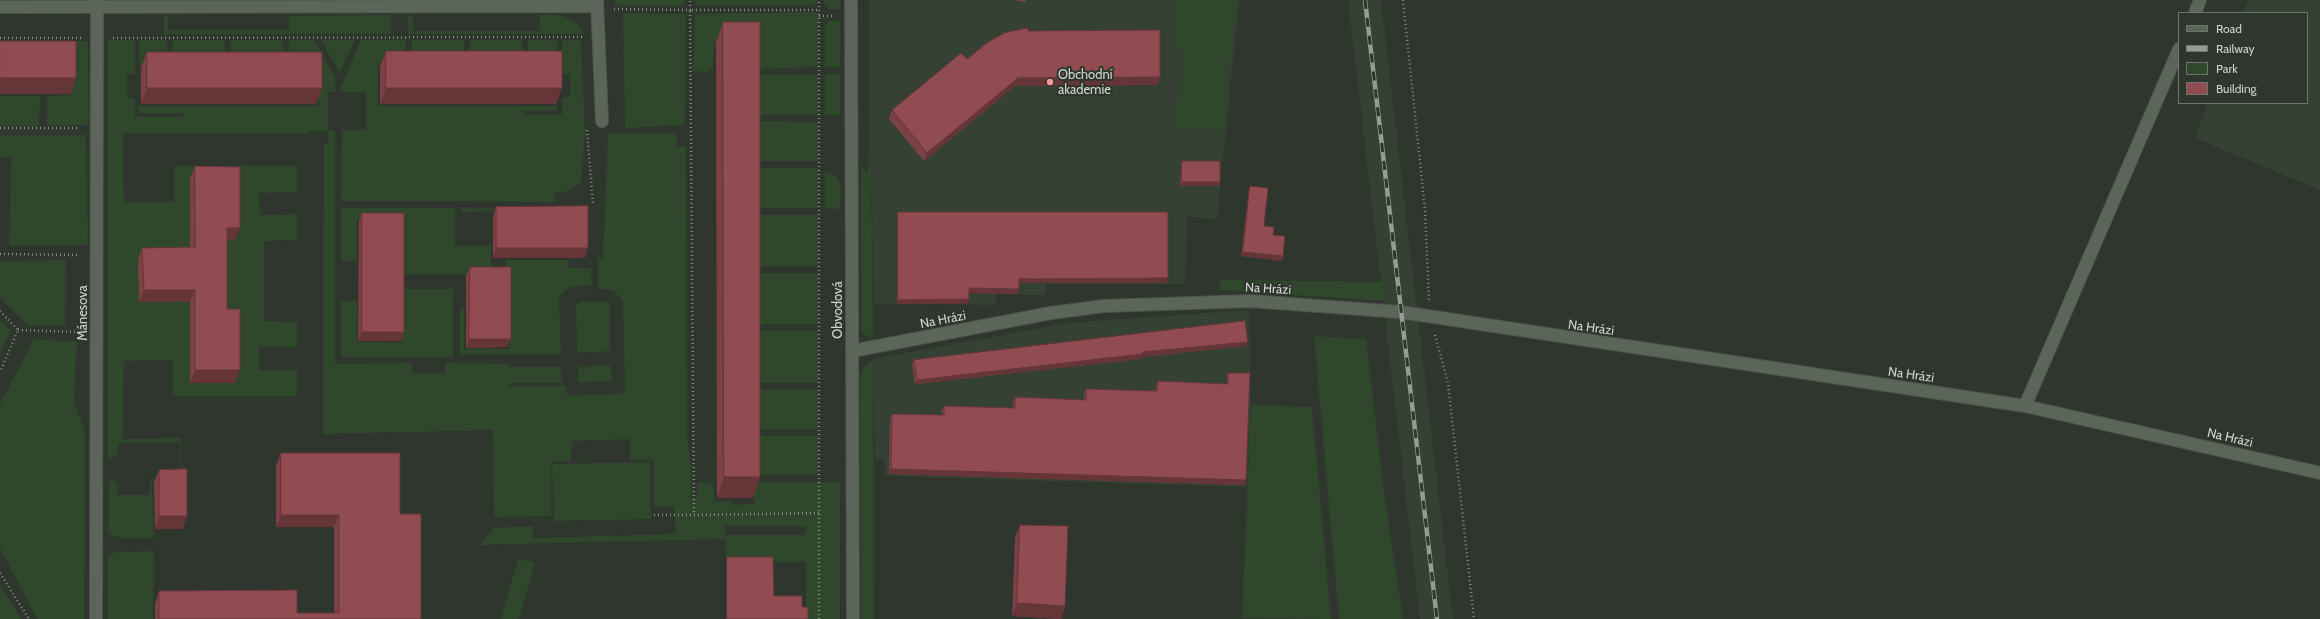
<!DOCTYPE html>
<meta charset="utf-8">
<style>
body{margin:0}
#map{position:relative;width:2320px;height:619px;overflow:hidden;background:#2e362d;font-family:Cabin,sans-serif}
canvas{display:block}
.legend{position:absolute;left:2178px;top:12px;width:130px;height:92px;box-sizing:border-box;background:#2e362d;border:1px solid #6e756d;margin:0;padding:5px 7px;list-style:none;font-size:12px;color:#cfd4ce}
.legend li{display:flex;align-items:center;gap:8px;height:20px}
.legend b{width:20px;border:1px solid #6e756d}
</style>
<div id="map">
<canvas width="2320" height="619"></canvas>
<ul class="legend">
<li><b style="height:5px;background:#5c655a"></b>Road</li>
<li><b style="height:5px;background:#959c94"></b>Railway</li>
<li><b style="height:11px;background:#2f482b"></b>Park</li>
<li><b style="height:11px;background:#904c50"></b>Building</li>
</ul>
</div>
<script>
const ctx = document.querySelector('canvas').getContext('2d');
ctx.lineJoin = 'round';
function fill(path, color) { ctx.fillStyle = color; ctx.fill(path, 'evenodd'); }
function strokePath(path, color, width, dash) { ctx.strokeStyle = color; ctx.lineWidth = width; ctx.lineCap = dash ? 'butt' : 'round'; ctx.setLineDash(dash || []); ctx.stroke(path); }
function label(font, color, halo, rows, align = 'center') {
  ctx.font = font + ' Cabin,sans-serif'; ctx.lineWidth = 4; ctx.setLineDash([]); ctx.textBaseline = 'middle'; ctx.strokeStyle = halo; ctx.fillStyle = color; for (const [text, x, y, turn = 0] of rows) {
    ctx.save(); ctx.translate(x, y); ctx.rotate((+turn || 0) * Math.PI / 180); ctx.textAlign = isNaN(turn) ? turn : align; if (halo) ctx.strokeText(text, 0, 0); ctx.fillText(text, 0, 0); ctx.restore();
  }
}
const built = new Path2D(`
 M869,0H1239L1217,219L1187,217L1185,284H1046V295L996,294V305L874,304L871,169L868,168Z
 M1348,0H1381L1453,619H1420Z
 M2248,0H2320V190L2195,138L2208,103H2307V13H2243Z
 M1249,310L1251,405L1247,487L885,476L884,458L875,459L873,359L1068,323Z`);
const green = new Path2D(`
 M614,0H686L684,5L680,6H620L615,4Z
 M693,0H818V2L814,5L699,6Z
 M824,0H840V9H829L824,4Z
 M1176,0H1235L1222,131L1176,126L1184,50L1171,49Z
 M815,12L818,16V67L754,69L753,43H714L713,69H710V72L693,71L695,14Z
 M623,13L684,14L686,18L685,125L625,128Z
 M391,15V34H164V16H168V30H289V16Z
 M408,15L413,16V31H540V15C564,15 570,15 585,34H408Z
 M829,21H840V67H825V26Z
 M108,40H135V74H127V98H135V117H183V113H139V106H318V66H289V40H314L335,77V92H328V130H335V364L412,363L413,373H445V363L509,364V367H559L561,370L562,383H509V386H565L566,393L572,396L622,393L625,388L623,301L613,290L598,289V258H603L608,133H676L677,146L686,147L687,438L691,466V498H697V483H711V487H714V501H731L732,505L754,504L755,482H840V619H806V562H726L725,539L479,545L494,528L533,526V538L676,534L674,506L654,507L653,460H630V439L572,441L571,461L551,462V516L494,517L493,430L323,434L324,144L328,143V131H307V134L123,133L124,202H174V166H297V192L259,193L260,215L297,214V240L264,241V321L297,322V347H259V370H297V396H173V360L124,361L123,439L181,438L182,480L152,481L154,538H121L108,534L109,480L117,483L118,495H150V479H181L180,442L119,443L117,456L108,459ZM235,180L223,271L210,322L199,302H139L198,260ZM725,526H806V535H726Z
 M139,40H167V66H139Z
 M173,40H224L225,66L173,56Z
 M230,40H283L282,66L231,56Z
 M321,40H355L340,72L338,70Z
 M361,40H406V65L378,66V106H557V111H523V115H562V98L570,97V74H562V40H581L585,133L581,183L568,191L555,193V202L341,201L342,130H366V92H341V87Z
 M412,40H464V65H412Z
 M470,40H522V65H470Z
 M528,40H558L557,65H528Z
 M44,41H88L89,125L47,126V96L72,95V55Z
 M818,74V115H754L755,75Z
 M825,74H840V115H825Z
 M0,96H40L39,126H0Z
 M755,121L818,122V161H754Z
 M0,135H86L88,245H9L11,157H0Z
 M861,160L862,167L868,173V168H871L873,339L862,333L861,327Z
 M755,168H818V208H754Z
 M825,172C845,173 840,194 840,209L825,208Z
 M341,208H455V246H491V274H402L403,220H357V261H341Z
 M462,208L562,209L495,215L494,211L461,212Z
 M755,215H818V266H754Z
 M66,260L65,325H28L0,298V261Z
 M506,260H569L568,268H591L592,286C578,286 564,284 559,299L561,352L558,354H460V308H464V349H510V285H506Z
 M755,273H818V324H754Z
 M1220,280L1383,282L1385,301L1219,290Z
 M403,289H453V357H341V301H357V342L402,343Z
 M580,302H608L610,304V351L579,353L577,351L576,306Z
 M0,320L11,331L0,353Z
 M755,331H818V383H754Z
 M1314,336L1366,339L1384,491L1403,619H1339Z
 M34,339L77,342L74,401L85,432L84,619H37L0,548V404Z
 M873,359L874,619H861L860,377L864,367Z
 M609,365L611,369L612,381L578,383V367Z
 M818,389V429H754L755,390Z
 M1251,405L1312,407L1331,619L1242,618Z
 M755,436H818V475H754Z
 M650,462L651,519L554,521L552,464Z
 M154,551L153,619H108V556L116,552Z
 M518,559L535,563L519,619H501Z
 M0,584L21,619H0Z`);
const path = new Path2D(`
 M1403,0L1425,210L1429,300
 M614,9L690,10V0
 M819,16H834
 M0,38H81
 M113,38L582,37
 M0,128H79
 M587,130L593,204
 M0,254L79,255
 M0,311L18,330L0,372
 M18,330L79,332
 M1435,335L1448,383L1474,619
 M819,513L694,515L690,10H819
 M654,515H694
 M0,573L29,619
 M819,619V0`);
const street = new Path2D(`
 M597,0L602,121
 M851,0L853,619
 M0,7L597,6
 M2195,13L2200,0
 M852,351L1051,313L1104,306L1250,301L1401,312L2025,406L2320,473
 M2025,406L2179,49
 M96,619L97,0`);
const rail = new Path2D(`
 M1365,0L1437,619`);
const wall = new Path2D(`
 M1014,0H1026L1025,2Z
 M723,22L760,477L753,498H717L716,43Z
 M1028,31L1160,77L1157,85L1015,86L924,161L889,119L892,110L967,59Z
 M386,51L556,104H380V67Z
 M147,52L322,88L316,104H141V68Z
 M1182,161L1220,182L1219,186H1180L1181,165Z
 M195,166L240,228L235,240H227V309L240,370L235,383H190V302H139L138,260L142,248L190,247V179Z
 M1250,186L1264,226L1273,235L1283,256L1282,261L1241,256L1249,190Z
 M496,207L585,258H493V217Z
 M898,212L1166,283H1019L1017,294L969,293V299L967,304H897V217Z
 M362,213L404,332L401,341H358L359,222Z
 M470,267L508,347L466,348V276Z
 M1246,346L1142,357L1141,359L915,384L912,364L914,360Z
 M1228,373L1246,480L1245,485L889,474L890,419L892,414L942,415V410L944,406L1013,408V402L1015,397L1084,400V394L1086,389L1156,391V386L1158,381L1227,384V378Z
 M281,453L400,514L421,619H155V604L159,591L297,613H334V527H276V466Z
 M159,470L183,529H155L154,482Z
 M1020,525L1065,606L1061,619L1012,616L1015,538Z
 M727,557L774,596L802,607L808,619H726V562Z`);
const shadedWall = new Path2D(`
 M1160,77L1157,85L1015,86L924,161L927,153L1018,78Z
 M0,78H76L71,94H0Z
 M147,88H322L316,104H141Z
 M386,88H562L556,104H380Z
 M1182,182H1220L1219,186H1180Z
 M227,228H240L235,240H223Z
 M496,248H588L585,258H493Z
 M1243,252L1283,256L1282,261L1241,256Z
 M1168,278L1166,283H1017L1019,279Z
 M969,288L1019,289L1017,294L967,293Z
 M144,290H195L190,302H139Z
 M969,299L967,304H897L898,300Z
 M362,332H404L401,341H358Z
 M469,339H511L508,347L466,348Z
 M1248,342L1246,346L1142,357L1141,359L915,384L917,380L1143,352Z
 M195,370H240L235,383H190Z
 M891,469L1246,480L1245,485L889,474Z
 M724,477H760L753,498H717Z
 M281,515H339L334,527H276Z
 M159,516H187L183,529H155Z
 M1017,603L1065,606L1061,619L1012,616Z`);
const building = new Path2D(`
 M723,22H760V477H724Z
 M1028,28V31L1160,30V77L1018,78L927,153L892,110L961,53L967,59L988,42L1004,33Z
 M0,41H76V78H0Z
 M386,51H562V88H386Z
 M147,52H322V88H147Z
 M1182,161H1220V182H1182Z
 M195,166L240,167V228H227V309H240V370H195V290H144L142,248L195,247Z
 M1250,186L1268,188L1264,226L1274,227L1273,235L1285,236L1283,256L1243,252Z
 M588,206V248H496V207Z
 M898,212H1168V278L1019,279V289L969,288V299L898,300Z
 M362,213H404V332H362Z
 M470,267H511V339H469Z
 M1245,321L1248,342L1143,352V354L917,380L914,360Z
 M1228,373H1250L1246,480L891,469L892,414L944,415V406L1015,408V397L1086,400V389L1157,391L1158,381L1228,384Z
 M281,453H400V514H421V619H159V591L297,590V613H339V515H281Z
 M187,469V516H159V470Z
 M1020,525L1068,526L1065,606L1017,603Z
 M727,557H773L774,596H802V607H808V619H727Z`);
const markers = [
 [1050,82,4,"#f59b9e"]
];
const poiNames = [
 ["Obchodní",1058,75],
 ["akademie",1058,90]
];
const streetNames = [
 ["Na Hrázi",1268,289,3],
 ["Obvodová",838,310,-90],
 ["Mánesova",83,313,-90],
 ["Na Hrázi",943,320,-11],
 ["Na Hrázi",1591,328,8],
 ["Na Hrázi",1911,375,8],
 ["Na Hrázi",2230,438,13]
];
fill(built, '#354133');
fill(green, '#2f482b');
strokePath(street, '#4e544c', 14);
strokePath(path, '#848a83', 2.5, [1, 3]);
strokePath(street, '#5c655a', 12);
strokePath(rail, '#959c94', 4.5);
strokePath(rail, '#2e362d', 3, [9]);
fill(wall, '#7c4145');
fill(shadedWall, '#653538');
fill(building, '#904c50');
strokePath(building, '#653538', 1);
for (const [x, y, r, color] of markers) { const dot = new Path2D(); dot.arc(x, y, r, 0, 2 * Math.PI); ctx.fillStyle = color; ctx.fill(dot); strokePath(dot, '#2e362d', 1.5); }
label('13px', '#cfd4ce', '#2e362d', poiNames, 'left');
label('13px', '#cfd4ce', '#2e362d', streetNames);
</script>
